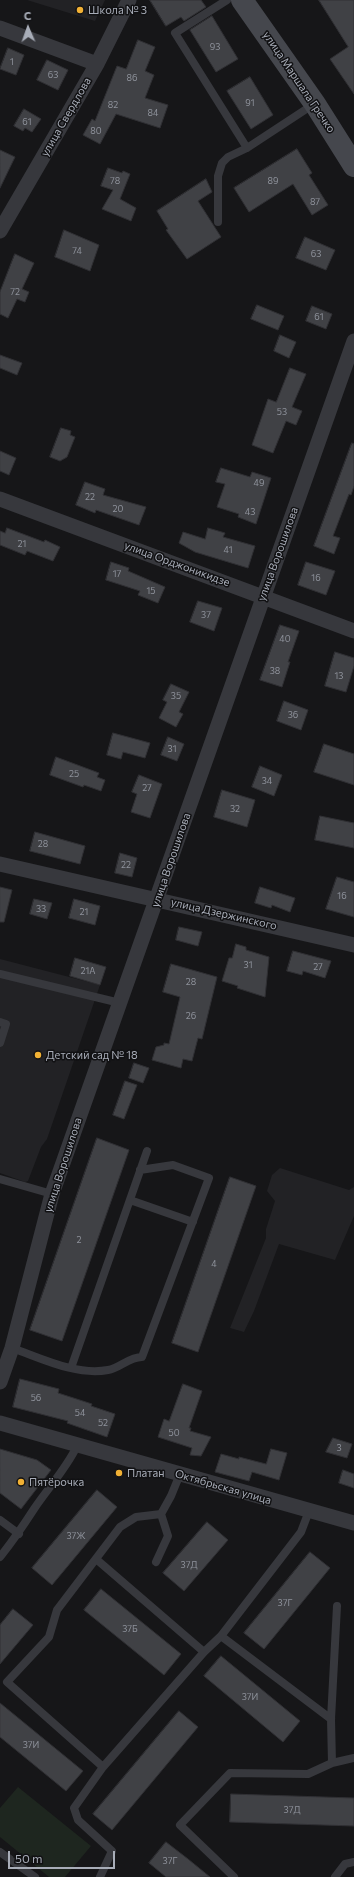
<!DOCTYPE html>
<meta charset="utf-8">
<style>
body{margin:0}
#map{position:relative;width:354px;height:1877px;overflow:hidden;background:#161618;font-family:Commissioner,sans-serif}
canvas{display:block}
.north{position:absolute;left:8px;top:8px;width:40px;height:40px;-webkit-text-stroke:3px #111113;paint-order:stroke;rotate:358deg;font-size:11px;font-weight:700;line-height:16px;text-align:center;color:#a8adb8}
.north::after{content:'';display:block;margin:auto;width:14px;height:18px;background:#a8adb8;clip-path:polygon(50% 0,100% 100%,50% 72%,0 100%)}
.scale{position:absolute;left:8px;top:1851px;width:107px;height:18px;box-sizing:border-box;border:2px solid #a8adb8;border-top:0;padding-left:5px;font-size:12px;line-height:14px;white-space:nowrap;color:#a8adb8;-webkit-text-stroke:3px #111113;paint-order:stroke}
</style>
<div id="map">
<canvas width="354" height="1877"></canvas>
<div class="north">С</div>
<div class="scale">50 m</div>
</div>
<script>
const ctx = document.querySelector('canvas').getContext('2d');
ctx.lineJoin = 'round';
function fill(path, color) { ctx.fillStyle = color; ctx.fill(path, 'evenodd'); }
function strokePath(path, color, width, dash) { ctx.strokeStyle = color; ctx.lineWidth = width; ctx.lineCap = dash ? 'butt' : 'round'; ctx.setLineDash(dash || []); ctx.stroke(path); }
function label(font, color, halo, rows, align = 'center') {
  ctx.font = font + ' Commissioner,sans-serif'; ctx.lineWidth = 3; ctx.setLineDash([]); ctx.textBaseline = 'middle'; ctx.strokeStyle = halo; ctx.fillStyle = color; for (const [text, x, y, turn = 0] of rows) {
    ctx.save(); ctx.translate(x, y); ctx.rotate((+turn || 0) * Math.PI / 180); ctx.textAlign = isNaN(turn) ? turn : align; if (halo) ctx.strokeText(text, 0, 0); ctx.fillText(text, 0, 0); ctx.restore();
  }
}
const built = new Path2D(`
 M27,0H105L95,21Z
 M0,959L100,985L47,1139L41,1147L28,1181L25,1182L0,1173Z
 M280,1168L349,1190L354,1187V1216L335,1260L279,1244L254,1311L244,1332L230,1328L266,1238V1229L275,1201L267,1191L272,1175Z`);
const green = new Path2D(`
 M18,1787L91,1846L65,1877H49L0,1837V1808Z`);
const building = new Path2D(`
 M150,0H201L206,7L184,21L181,17L166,26Z
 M319,0H354V94L330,59L348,47Z
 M212,16L238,59L216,72L190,30Z
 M138,40L155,47L145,71L154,75L145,98L168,105L160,128L116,114L100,144L83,135L92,119L95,121L117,66L126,69Z
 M8,48L24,55L16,75L0,69Z
 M47,60L68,70L58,90L37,80Z
 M250,77L273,115L251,129L227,91Z
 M24,109L41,119L32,132L25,128L23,131L14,126Z
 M297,149L312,173L309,175L328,205L312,215L293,184L249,212L234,188Z
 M0,150L15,157L0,188Z
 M108,168L122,173L123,171L130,174L120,199L136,208L131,221L102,209L113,190L101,186Z
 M206,179L212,192L198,201L221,237L187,259L166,230L168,229L157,211Z
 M64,230L99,245L90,271L55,257Z
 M305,237L335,250L326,270L296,258Z
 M15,254L34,263L22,289L29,292L25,302L17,299L8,318L0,314V292Z
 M257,305L284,316L278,330L251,319Z
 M312,306L332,314L326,329L306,321Z
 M280,335L296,342L289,358L274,351Z
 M0,355L22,363L17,375L0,368Z
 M290,368L306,374L292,407L302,411L296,425L286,421L273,453L252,445L268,399L276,402Z
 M61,428L71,431L70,435L75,437L67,457L60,461L50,457Z
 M352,443L354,444V486L351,495L349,494L333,536L340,538L334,554L314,546Z
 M0,451L16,458L9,475L0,471Z
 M221,468L250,477L252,472L271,478L256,524L238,517L239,514L217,507L225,484L216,482Z
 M85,482L105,489L103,495L146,507L139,525L96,510L95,513L76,505Z
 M7,528L44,542L45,540L60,547L53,561L27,551L25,555L0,545V531L5,533Z
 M208,528L225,533L223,537L255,546L248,568L195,552L179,543L183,532L205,539Z
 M111,562L129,568L128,571L165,587L158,603L138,595L140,591L106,580Z
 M306,562L335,571L326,595L298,585Z
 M198,601L222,608L214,631L190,622Z
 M280,625L299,631L288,662H290L282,687L260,680Z
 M335,652L354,658V666L346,692L325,686Z
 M171,684L189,692L179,712L183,714L176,727L159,718L167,702L163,700Z
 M284,701L308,710L301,730L277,721Z
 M113,733L150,743L145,758L123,752L121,759L107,755Z
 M168,737L184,744L177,761L161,755Z
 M324,744L354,754V785L314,772Z
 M56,757L99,773L97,777L105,780L101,791L84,785L83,787L50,775Z
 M260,766L282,775L274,796L252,787Z
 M139,775L162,784L150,818L131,812L137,794L132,792Z
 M222,790L255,800L247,827L214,817Z
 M320,816L354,823V848L315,840Z
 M35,832L85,846L80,864L30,851Z
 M120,853L137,858L132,877L115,873Z
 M337,877L354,882V917L326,909Z
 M0,887L12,890L4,922H0Z
 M260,887L295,898L290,912L272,905L271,908L255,903Z
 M34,899L52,903L47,919L30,914Z
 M74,899L100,906L95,925L69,918Z
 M179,927L202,932L198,946L176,940Z
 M236,944L246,947V950L269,957L265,997L237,988L238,986L222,981L229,958H232Z
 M293,951L331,961L325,978L303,971L302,975L287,971Z
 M75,958L106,967L100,985L70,976Z
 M171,964L217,977L202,1039L198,1038L192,1061L183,1059L181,1068L152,1060L156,1047L164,1045V1043L169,1044L180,997L163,992Z
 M134,1063L149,1068L143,1083L129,1078Z
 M125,1081L137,1085L124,1119L113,1115Z
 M97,1138L129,1150L62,1341L30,1330Z
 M230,1177L256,1186L198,1352L172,1343Z
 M20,1379L59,1389L58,1393L92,1404L91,1406L115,1414L107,1437L67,1423L68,1421L13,1407Z
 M183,1384L202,1391L189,1428H191L190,1431L211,1437L201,1456L190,1455L192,1448L158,1437L164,1419L169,1421Z
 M333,1438L352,1444L347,1458L326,1452Z
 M0,1449L37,1460L51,1470L21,1509L0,1493Z
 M271,1449L287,1453L279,1480L252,1472L249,1481L215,1472L221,1454L239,1459V1457L266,1464Z
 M343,1470L354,1474V1488L339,1483Z
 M97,1490L117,1507L52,1585L32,1568Z
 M207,1522L228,1540L184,1591L163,1573Z
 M310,1552L330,1568L264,1649L244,1633Z
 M101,1589L181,1654L164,1675L84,1610Z
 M13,1609L33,1625L0,1664V1625Z
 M221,1656L300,1721L283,1742L204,1676Z
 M0,1703L83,1771L66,1791L0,1737Z
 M179,1711L198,1727L112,1830L93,1814Z
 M231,1794L354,1798V1826L230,1822Z
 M166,1842L188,1859L210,1877H166L149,1863Z`);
const lane = new Path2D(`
 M227,0L175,33L247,148
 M218,222V176L222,163L228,157L247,148L314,104
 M0,974L120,1003
 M0,1022L6,1024L0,1043
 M0,1179L52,1194
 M130,1200L193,1222
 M12,1348C41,1358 76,1376 108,1370C120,1368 129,1357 142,1357L209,1178L173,1165L140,1170
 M71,1368L147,1151
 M0,1520L19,1534
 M0,1557C12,1542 23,1526 34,1509C48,1488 66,1469 77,1446
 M96,1559L204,1652
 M156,1562L168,1536L161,1514
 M221,1636L331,1719
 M332,1763L354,1758
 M103,1767L7,1682L49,1637L57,1610L120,1527L136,1517L161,1514L171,1496L180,1474
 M0,1852L35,1877
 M100,1877L112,1851L78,1820L74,1808L103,1767L204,1652L221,1636L301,1532L309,1511
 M234,1877L180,1825L230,1773L308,1774L332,1763L331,1719L337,1606
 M335,1877L345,1864L354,1862`);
const street = new Path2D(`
 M0,28L97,64
 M0,231L97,64L129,0
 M0,499L354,631
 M0,864L354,945
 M0,1382L12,1348L52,1194L354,341
 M0,1423L354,1523`);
const secondary = new Path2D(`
 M242,0L315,104L354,166`);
const markers = [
 [80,10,4,"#f2b134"],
 [38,1055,4,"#f2b134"],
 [119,1473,4,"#f2b134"],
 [21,1482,4,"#f2b134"]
];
const numberNames = [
 ["93",215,47],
 ["1",12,62],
 ["63",53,75],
 ["86",132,78],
 ["91",250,103],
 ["82",113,105],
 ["84",153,113],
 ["61",27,122],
 ["80",96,131],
 ["78",115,181],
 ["89",273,181],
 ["87",315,202],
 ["74",77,251],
 ["63",316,254],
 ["72",15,292],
 ["61",319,317],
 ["53",282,412],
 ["49",259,483],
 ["22",90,497],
 ["20",118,509],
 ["43",250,512],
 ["21",22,544],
 ["41",228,550],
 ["17",117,574],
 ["16",316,578],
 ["15",151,591],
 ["37",206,615],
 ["40",285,639],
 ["38",275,671],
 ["13",339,676],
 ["35",176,696],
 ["36",293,715],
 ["31",172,749],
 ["25",74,774],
 ["34",267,781],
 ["27",147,788],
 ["32",235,809],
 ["28",43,844],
 ["22",126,865],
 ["16",342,896],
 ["33",41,909],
 ["21",84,912],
 ["31",248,965],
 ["27",318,967],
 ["21А",88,971],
 ["28",191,982],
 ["26",191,1016],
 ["2",79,1240],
 ["4",214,1264],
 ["56",36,1398],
 ["54",80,1413],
 ["52",103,1423],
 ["50",174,1433],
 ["3",339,1448],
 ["37Ж",76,1536],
 ["37Д",189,1565],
 ["37Г",285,1603],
 ["37Б",130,1629],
 ["37И",250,1697],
 ["37И",31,1745],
 ["37Д",292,1810],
 ["37Г",170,1861]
];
const poiNames = [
 ["Школа № 3",88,10],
 ["Детский сад № 18",46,1055],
 ["Платан",127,1473],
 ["Пятёрочка",29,1482]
];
const streetNames = [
 ["улица Маршала Гречко",299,82,56],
 ["улица Свердлова",66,117,-60],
 ["улица Ворошилова",278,554,-70],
 ["улица Орджоникидзе",177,564,20],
 ["улица Ворошилова",171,860,-71],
 ["улица Дзержинского",224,914,13],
 ["улица Ворошилова",63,1165,-72],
 ["Октябрьская улица",223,1487,16]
];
fill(built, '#222225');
fill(green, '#1e261f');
fill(building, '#404145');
strokePath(building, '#303034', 1);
strokePath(lane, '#37383d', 8);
strokePath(street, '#37383d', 15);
strokePath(secondary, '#45474d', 22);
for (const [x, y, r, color] of markers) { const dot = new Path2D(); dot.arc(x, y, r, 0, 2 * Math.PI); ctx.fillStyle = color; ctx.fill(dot); strokePath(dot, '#111113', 1.5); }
label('9px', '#8e929b', null, numberNames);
label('11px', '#a8adb8', '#111113', poiNames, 'left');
label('11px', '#a8adb8', '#111113', streetNames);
</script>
